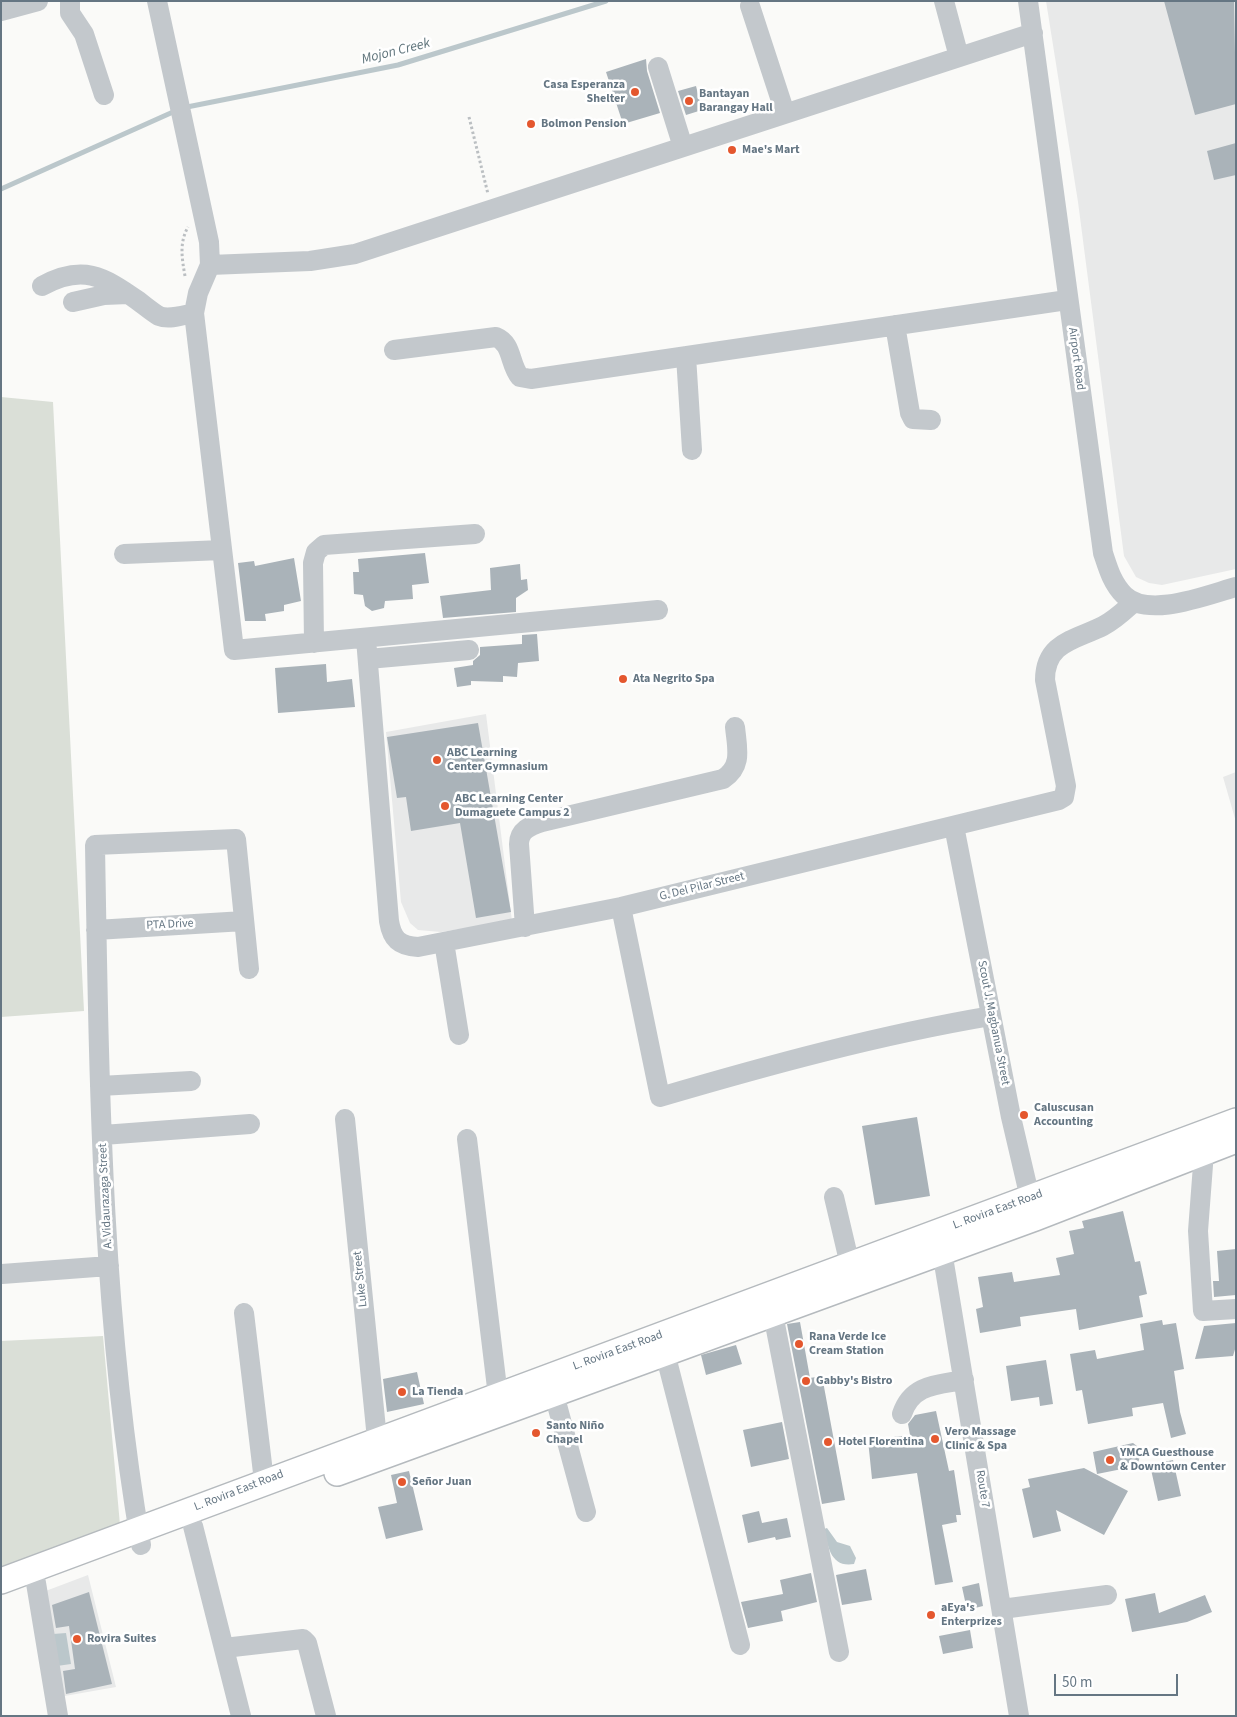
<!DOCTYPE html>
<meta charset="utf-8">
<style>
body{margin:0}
#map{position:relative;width:1237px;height:1717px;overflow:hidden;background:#fafaf8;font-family:"Source Sans 3",sans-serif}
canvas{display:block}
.frame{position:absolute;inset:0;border:2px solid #657683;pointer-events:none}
.scale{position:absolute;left:1054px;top:1674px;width:124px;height:22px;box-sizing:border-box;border:2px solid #657683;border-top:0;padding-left:6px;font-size:15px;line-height:18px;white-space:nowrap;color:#657683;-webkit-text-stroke:4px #fff;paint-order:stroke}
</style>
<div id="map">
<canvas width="1237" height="1717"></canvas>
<div class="frame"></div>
<div class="scale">50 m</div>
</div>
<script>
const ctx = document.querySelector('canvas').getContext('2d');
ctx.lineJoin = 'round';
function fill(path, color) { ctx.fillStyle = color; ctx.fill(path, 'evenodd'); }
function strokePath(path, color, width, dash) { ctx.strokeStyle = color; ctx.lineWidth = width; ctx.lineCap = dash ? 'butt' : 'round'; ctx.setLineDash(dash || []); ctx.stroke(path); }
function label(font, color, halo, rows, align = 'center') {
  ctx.font = font + ' "Source Sans 3",sans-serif'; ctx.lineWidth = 5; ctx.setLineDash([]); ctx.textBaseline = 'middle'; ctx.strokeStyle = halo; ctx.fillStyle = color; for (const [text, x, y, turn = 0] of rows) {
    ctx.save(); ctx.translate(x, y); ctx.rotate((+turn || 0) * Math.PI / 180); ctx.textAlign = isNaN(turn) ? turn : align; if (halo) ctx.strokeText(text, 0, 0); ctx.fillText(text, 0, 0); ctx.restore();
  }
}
const built = new Path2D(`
 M1046,1H1236V569L1162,585L1149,583L1136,577L1124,556L1078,202Z
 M486,714L512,921L441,932L418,930L410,923L401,902L386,732Z
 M1236,772V822L1223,777Z
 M88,1575L116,1687L59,1697L43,1592Z`);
const green = new Path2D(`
 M1,397L53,402L84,1011L1,1017Z
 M103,1336L120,1525L1,1569V1341Z`);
const water = new Path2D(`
 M827,1528L837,1542L850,1546L856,1558L854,1564C831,1568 828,1547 824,1529Z
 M66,1633L71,1664L57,1666L53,1634Z`);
const stream = new Path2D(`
 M187,107L398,65L606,1
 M1,189L173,112`);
const building = new Path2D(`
 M1164,1H1234L1236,104L1195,115Z
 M646,59L647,71L660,113L623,124L606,72Z
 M696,86L702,110L686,115L678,91Z
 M1236,143V175L1214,180L1207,151Z
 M425,553L429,583L412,585L413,599L385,601L384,608L372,611L365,606L363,595L354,594L353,572H359L358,559Z
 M294,558L301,601L284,605V611L265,614L266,621H245L238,563L254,561L255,566Z
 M520,564L521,580L527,579L528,590L516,598V612L443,618L440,596L491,590L490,568Z
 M537,634L539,661L518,663L517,677L503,676V682L471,681V685L457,687L454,668L473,665V661L480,655V647L522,644V635Z
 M326,664L327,682L352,679L355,707L278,713L275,668Z
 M478,723L511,912L476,918L460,823L411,831L406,797L397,798L387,737Z
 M917,1117L930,1196L875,1205L862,1126Z
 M1123,1211L1135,1262L1140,1261L1147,1294L1139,1296L1143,1317L1079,1330L1076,1309L1020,1317L1021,1326L980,1333L976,1309L983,1307L978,1277L1012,1272L1014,1282L1060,1275L1056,1258L1074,1254L1069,1231L1084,1228L1082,1221Z
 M1236,1249V1295L1214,1297L1213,1281H1219L1217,1251Z
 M1162,1320L1163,1325L1176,1323L1184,1369L1174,1371L1180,1412L1186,1434L1171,1438L1163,1403L1132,1408L1133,1416L1088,1424L1082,1390L1076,1391L1070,1354L1095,1350L1097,1359L1144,1350L1140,1324Z
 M800,1322L810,1378L822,1376L845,1500L822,1504L787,1324Z
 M1236,1323V1346L1233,1356L1195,1359L1204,1326Z
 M736,1345L742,1364L706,1375L701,1355Z
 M1046,1360L1053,1404L1040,1406L1039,1397L1011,1401L1006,1366Z
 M417,1372L424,1404L387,1412L383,1379Z
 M936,1411L949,1471L954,1470L961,1515H956L957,1522L942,1525L953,1582L935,1585L917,1473L872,1479L868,1440L910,1435L908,1424L915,1415Z
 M782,1422L789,1459L751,1467L743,1430Z
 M1133,1443L1142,1450L1137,1466L1097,1474L1093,1452Z
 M1173,1460L1181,1496L1158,1501L1150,1465Z
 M1084,1468L1128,1491L1104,1535L1056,1510L1061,1531L1033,1538L1022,1489L1030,1487L1028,1479Z
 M409,1471L423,1530L386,1539L378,1507L397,1503L391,1475Z
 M759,1511L762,1523L787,1518L791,1537L776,1540L775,1537L748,1543L742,1515Z
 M866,1569L872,1600L842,1605L836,1575Z
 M811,1573L817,1602L781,1611L783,1621L748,1628L741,1602L783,1594L780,1580Z
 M979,1583L983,1606L967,1610L962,1587Z
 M89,1592L112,1684L66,1694L63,1671L75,1669L69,1626L56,1628L52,1605Z
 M1155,1593L1159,1613L1205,1595L1212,1612L1187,1622L1132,1632L1125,1599Z
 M970,1630L973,1648L943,1654L939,1636Z`);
const path = new Path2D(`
 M469,117L488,194
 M185,276C182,259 179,243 188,227`);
const minor = new Path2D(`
 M70,1V13L84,34L104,95
 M157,1L209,242L210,265L198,293L194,313L234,650L658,610
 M944,1L959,57
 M1028,1L1103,553C1108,568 1112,583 1124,595C1148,619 1207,595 1236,587
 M750,6L785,113
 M1,11L38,1
 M658,67L683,147
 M210,265L310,261L355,254L1033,33
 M42,286C82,264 103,276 137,300C144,305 152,312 159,316C169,320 184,315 194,313
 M73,302L104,295L128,294
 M895,325L910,413L913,419L931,420
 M394,350L496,337C513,344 509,364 520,377L531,379L1067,300
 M686,356L692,450
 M124,554L222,550
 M366,639L389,921C392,939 399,946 418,947L621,907L1059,800L1064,797L1066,786L1045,680C1045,642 1075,640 1103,626C1115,620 1124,611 1134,602
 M314,643L313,563L316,552L324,545L475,534
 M368,659L469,650
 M954,826L1011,1117L1033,1211
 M621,907L660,1097C769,1065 879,1035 991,1016
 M525,927L519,844C519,830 530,826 542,822L723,779C743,766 737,748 735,727
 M96,930L244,921
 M444,942L459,1035
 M100,1086L191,1081
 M345,1119L377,1439
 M103,1135L250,1124
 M467,1139L498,1396
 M1204,1152L1198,1231L1203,1311L1236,1309
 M834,1197L850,1265
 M940,1239L1019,1716
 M2,1274L109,1266
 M244,1313L264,1481
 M773,1314L839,1652
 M665,1353L740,1645
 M554,1394L586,1512
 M902,1414C912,1384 937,1385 964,1380
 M193,1526L241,1716
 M141,1545C101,1314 99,1078 95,845L236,839L249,969
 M36,1583L58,1716
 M1002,1609L1107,1595
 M224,1648L303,1639L307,1643L326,1716`);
const major = new Path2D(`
 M337,1473L1035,1218L1236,1140
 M1,1581L1236,1121`);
const markers = [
 [635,92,5,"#e4572e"],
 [689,101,5,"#e4572e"],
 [531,124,5,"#e4572e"],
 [732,150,5,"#e4572e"],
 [623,679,5,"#e4572e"],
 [437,760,5,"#e4572e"],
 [445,806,5,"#e4572e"],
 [1024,1115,5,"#e4572e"],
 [799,1344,5,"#e4572e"],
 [806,1381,5,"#e4572e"],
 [402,1392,5,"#e4572e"],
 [536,1433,5,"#e4572e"],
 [935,1439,5,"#e4572e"],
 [828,1442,5,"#e4572e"],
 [1110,1460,5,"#e4572e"],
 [402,1482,5,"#e4572e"],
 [931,1615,5,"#e4572e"],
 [77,1639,5,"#e4572e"]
];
const poiNames = [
 ["Casa Esperanza",625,85,"right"],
 ["Shelter",625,99,"right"],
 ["Bantayan",699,94],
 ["Barangay Hall",699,108],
 ["Bolmon Pension",541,124],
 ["Mae's Mart",742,150],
 ["Ata Negrito Spa",633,679],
 ["ABC Learning",447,753],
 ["Center Gymnasium",447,767],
 ["ABC Learning Center",455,799],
 ["Dumaguete Campus 2",455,813],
 ["Caluscusan",1034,1108],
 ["Accounting",1034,1122],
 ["Rana Verde Ice",809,1337],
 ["Cream Station",809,1351],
 ["Gabby's Bistro",816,1381],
 ["La Tienda",412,1392],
 ["Santo Niño",546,1426],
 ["Chapel",546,1440],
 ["Vero Massage",945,1432],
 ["Clinic & Spa",945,1446],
 ["Hotel Florentina",838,1442],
 ["YMCA Guesthouse",1120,1453],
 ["& Downtown Center",1120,1467],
 ["Señor Juan",412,1482],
 ["aEya's",941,1608],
 ["Enterprizes",941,1622],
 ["Rovira Suites",87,1639]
];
const streetNames = [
 ["Airport Road",1076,359,82],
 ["G. Del Pilar Street",702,887,-14],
 ["PTA Drive",170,925,-3],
 ["Scout J. Magbanua Street",993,1023,79],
 ["A. Vidaurazaga Street",106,1196,-93],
 ["L. Rovira East Road",998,1210,-20],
 ["Luke Street",361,1279,-96],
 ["L. Rovira East Road",618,1351,-20],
 ["Route 7",982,1489,81],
 ["L. Rovira East Road",239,1491,-21]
];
const waterNames = [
 ["Mojon Creek",396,52,-14]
];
fill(built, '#e8e9e9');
fill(green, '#dadfd7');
fill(water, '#bbc7cb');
strokePath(stream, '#bbc7cb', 5);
fill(building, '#aab3b9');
strokePath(major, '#b5babe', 28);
strokePath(path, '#bbbfc2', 3, [2.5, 2.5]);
strokePath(minor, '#c3c8cc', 20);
strokePath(major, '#fff', 25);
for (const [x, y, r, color] of markers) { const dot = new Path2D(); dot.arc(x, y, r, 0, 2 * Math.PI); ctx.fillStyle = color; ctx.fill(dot); strokePath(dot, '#fff', 2); }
label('bold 12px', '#657683', '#fff', poiNames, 'left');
label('12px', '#657683', '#fff', streetNames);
label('italic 14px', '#60757c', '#fff', waterNames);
</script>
